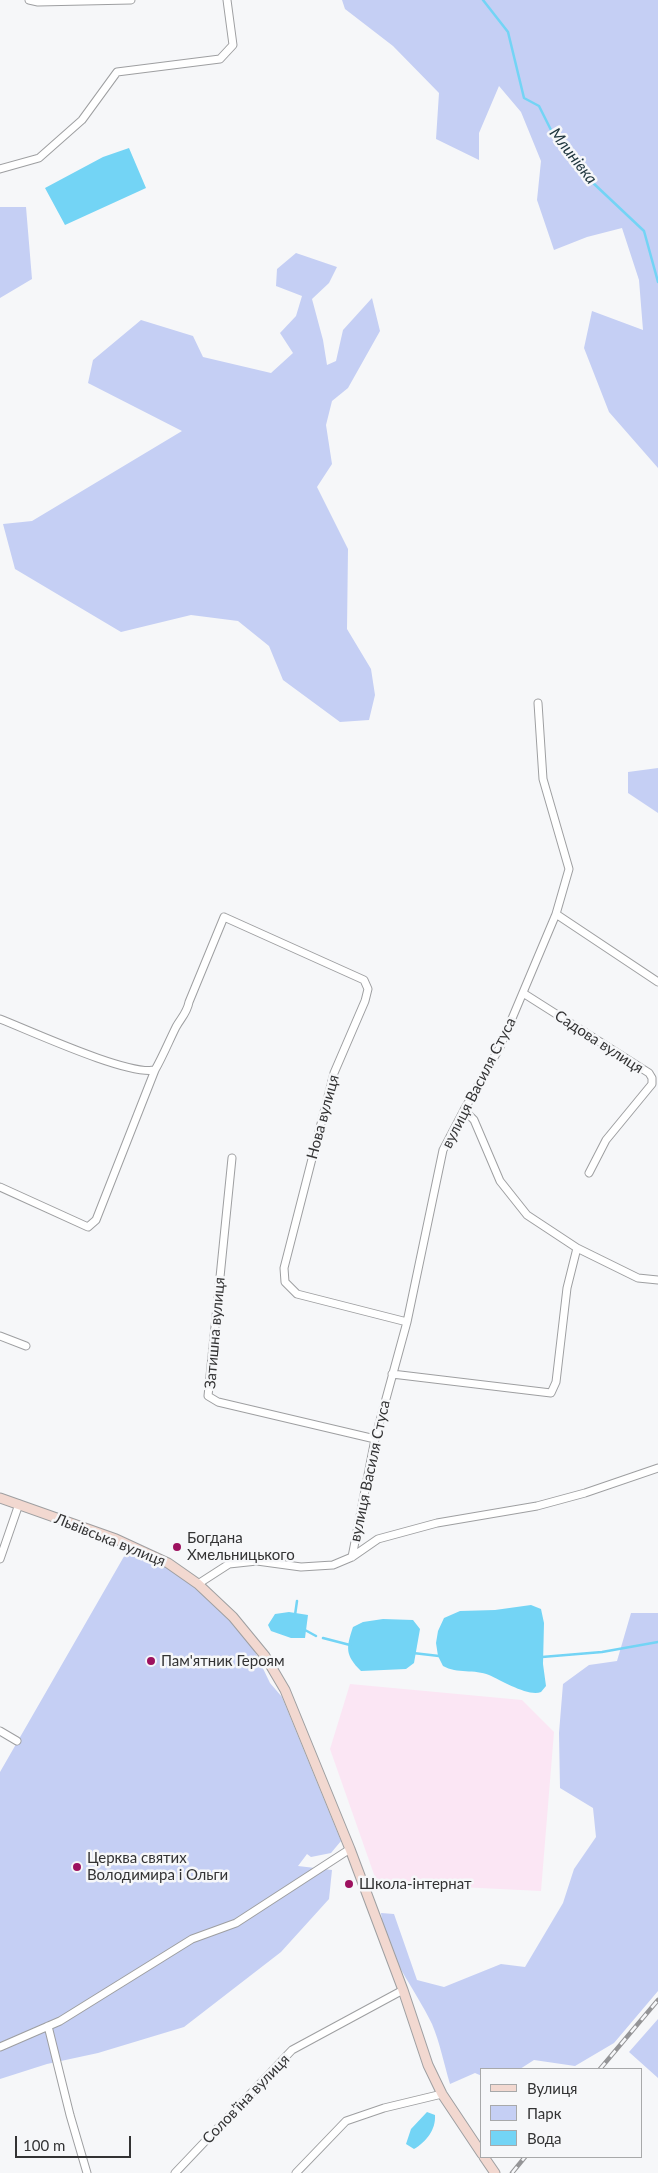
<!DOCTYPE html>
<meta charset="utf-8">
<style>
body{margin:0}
#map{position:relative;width:658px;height:2173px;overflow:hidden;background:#f6f7f9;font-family:Lato,sans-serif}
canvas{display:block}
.legend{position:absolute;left:480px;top:2068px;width:162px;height:90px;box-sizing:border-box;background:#f6f7f9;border:1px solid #a8a9aa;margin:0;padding:6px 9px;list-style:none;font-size:15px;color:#333334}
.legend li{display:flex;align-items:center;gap:10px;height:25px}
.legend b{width:25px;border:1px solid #a8a9aa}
.scale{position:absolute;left:15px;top:2136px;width:116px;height:22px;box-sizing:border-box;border:2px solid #333334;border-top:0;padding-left:6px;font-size:15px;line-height:18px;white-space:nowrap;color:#333334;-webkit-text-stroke:4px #f6f7f9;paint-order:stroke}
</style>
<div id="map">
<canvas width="658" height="2173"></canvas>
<ul class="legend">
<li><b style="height:6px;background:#f2d8d0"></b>Вулиця</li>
<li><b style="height:14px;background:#c5cff4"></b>Парк</li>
<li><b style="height:14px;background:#73d4f5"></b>Вода</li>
</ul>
<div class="scale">100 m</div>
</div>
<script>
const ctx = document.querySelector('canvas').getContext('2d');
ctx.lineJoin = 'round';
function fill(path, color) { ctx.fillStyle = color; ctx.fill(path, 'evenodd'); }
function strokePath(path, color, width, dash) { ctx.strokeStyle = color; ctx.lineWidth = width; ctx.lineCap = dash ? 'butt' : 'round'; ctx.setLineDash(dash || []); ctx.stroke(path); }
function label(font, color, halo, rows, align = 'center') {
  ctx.font = font + ' Lato,sans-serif'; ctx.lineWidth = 5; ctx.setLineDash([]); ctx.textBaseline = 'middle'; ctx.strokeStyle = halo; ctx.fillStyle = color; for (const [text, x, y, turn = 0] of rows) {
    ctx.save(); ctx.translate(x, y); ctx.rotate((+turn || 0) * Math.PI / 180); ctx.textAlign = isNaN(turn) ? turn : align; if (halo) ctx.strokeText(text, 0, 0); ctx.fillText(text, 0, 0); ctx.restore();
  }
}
const education = new Path2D(`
 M350,1684L522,1700L554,1732L541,1891L377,1883L330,1749Z`);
const green = new Path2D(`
 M342,0H658V468L609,412L584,348L592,311L643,330L639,280L622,228L587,237L554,250L537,200L541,161L521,112L499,86L479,133V160L436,139L439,93L393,46L345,9Z
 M0,207H26L32,279L0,298Z
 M296,253L337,267L329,283L312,299L323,340L327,365L336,361L343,330L372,298L380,331L348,388L332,401L326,425L332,464L317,487L348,549L347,629L371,669L375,695L369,720L340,722L283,680L269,646L238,621L191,615L121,632L15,569L3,524L32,521L182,431L88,383L93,360L141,320L193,336L203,357L271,373L293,353L280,333L296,316L302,296L276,286L277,269Z
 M658,768V813L628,793V772Z
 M130,1546L168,1563L243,1627L270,1683L282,1697L341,1841L331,1853L311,1857L307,1854L298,1866L332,1870L329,1899L281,1952L184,2027L98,2053L47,2064L0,2079V1772Z
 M631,1613H658V1991L614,2043L575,2066L534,2060L520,2069H482V2076L475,2073L450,2084C444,2064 440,2043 432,2024C415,1988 385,1954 381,1913L394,1914L417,1980L444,1987L501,1964L525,1967L563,1903L574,1869L596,1837L593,1808L560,1788L559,1733L563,1684L589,1665L617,1661Z
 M658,2019V2078L629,2052Z`);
const water = new Path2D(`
 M129,148L146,188L65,225L45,188L103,157Z
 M531,1605L541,1609L544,1623L543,1664L546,1686L541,1692C529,1697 502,1681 489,1675C475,1669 457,1674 443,1666L438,1656L436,1643L438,1631L444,1618L460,1611L495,1610Z
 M289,1612L308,1615L305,1638H291L271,1631L268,1625L275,1614Z
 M383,1619L413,1620L420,1629L414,1663L406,1669L361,1671C345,1655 346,1648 353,1627L363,1622Z
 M427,2112L435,2115C436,2130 426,2142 414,2149L406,2144L411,2129Z`);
const stream = new Path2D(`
 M483,0L508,32L524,98L539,106L554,136L591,181L644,231L658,282
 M295,1615L297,1601
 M305,1630L316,1636
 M323,1638L350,1645
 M413,1653L439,1656
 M542,1657L602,1652L658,1642`);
const minor = new Path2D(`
 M29,0L38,2L131,0
 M0,169L39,158L82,120L117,72L220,59L233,45L227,0
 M556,914L658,982
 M523,993L649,1073L652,1078V1084L606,1140L589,1173
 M0,1019C31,1031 128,1076 155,1070
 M464,1110L474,1120L500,1181L527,1215L577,1248L638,1278L658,1280
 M232,1158L208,1396L218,1402L375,1439
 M0,1187L88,1227L96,1220L155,1070C163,1056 169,1041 176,1027C181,1018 187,1013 189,1002L224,917L364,980L368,989L365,1001L334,1073L284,1268L285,1282L297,1294L407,1322
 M0,1336L26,1346
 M392,1374L551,1393L556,1382L567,1288L577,1248
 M352,1557L375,1439L407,1322L443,1150L464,1110L500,1047L556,914L569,869L543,779L538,703
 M0,1559L19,1504
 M198,1584L229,1564L257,1561L301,1567L333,1565L352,1557L378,1539L437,1523L537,1506L585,1493L658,1468
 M0,1731L17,1741
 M48,2026L70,2115L87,2173
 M0,2047L60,2021L192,1939L236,1923L350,1849
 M175,2173L292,2050L403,1990
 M296,2173L346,2121L384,2108L442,2094`);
const secondary = new Path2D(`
 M0,1498L116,1539L168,1563L198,1584L233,1617L265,1656L285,1690L350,1849L403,1990L428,2065L442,2094L482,2154
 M484,2157L495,2173`);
const rail = new Path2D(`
 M600,2069L658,2000
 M512,2173L525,2157`);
const markers = [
 [177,1547,5,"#9d115f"],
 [151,1661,5,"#9d115f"],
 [77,1867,5,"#9d115f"],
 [349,1884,5,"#9d115f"]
];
const streetNames = [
 ["Садова вулиця",599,1042,33],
 ["вулиця Василя Стуса",479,1083,-63],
 ["Нова вулиця",323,1117,-75],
 ["Затишна вулиця",215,1333,-85],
 ["вулиця Василя Стуса",370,1471,-78],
 ["Львівська вулиця",110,1540,22],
 ["Соловʼїна вулиця",246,2099,-46]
];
const poiNames = [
 ["Богдана",187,1538],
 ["Хмельницького",187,1555],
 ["Пам'ятник Героям",161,1661],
 ["Церква святих",87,1858],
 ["Володимира і Ольги",87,1875],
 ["Школа-інтернат",359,1884]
];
const waterNames = [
 ["Млинівка",573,156,52]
];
fill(education, '#fbe6f4');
fill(green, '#c5cff4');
fill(water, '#73d4f5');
strokePath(stream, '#73d4f5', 2.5);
strokePath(minor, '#9e9fa1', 9);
strokePath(secondary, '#9e9fa1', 11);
strokePath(minor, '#fff', 7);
strokePath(secondary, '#f2d8d0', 9);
strokePath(rail, '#959597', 4.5);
strokePath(rail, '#f6f7f9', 2.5, [8]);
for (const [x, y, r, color] of markers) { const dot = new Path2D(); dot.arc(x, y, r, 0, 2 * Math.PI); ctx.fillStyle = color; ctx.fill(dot); strokePath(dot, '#f6f7f9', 2); }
label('15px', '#333334', '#f6f7f9', streetNames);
label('15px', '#333334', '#f6f7f9', poiNames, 'left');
label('italic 16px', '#20373f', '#f6f7f9', waterNames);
</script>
